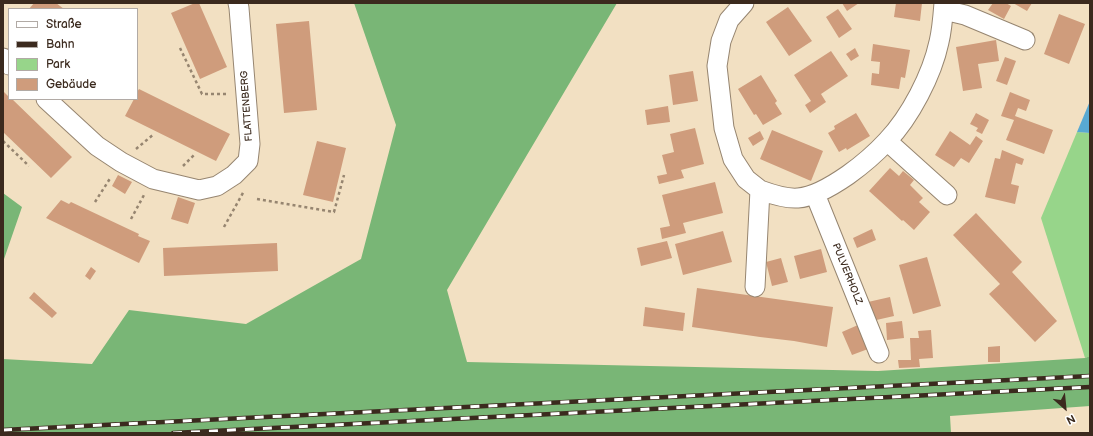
<!DOCTYPE html>
<meta charset="utf-8">
<style>
body{margin:0}
#map{position:relative;width:1093px;height:436px;overflow:hidden;background:#f2e0c2;font-family:"Balsamiq Sans",sans-serif}
canvas{display:block}
.frame{position:absolute;inset:0;border:4px solid #3b2a1e;pointer-events:none}
.legend{position:absolute;left:8px;top:8px;width:130px;height:92px;box-sizing:border-box;background:#fff;border:1px solid #b1aaa5;margin:0;padding:5px 7px;list-style:none;font-size:12px;color:#3b2a1e}
.legend li{display:flex;align-items:center;gap:8px;height:20px}
.legend b{width:20px;border:1px solid #b1aaa5}
.north{position:absolute;left:1045px;top:388px;width:40px;height:40px;-webkit-text-stroke:3px #fff;paint-order:stroke;rotate:153deg;font-size:11px;font-weight:700;line-height:16px;text-align:center;color:#3b2a1e}
.north::after{content:'';display:block;margin:auto;width:14px;height:18px;background:#3b2a1e;clip-path:polygon(50% 0,100% 100%,50% 72%,0 100%)}
</style>
<div id="map">
<canvas width="1093" height="436"></canvas>
<div class="frame"></div>
<ul class="legend">
<li><b style="height:5px;background:#fff"></b>Straße</li>
<li><b style="height:5px;background:#3b2a1e"></b>Bahn</li>
<li><b style="height:11px;background:#97d58a"></b>Park</li>
<li><b style="height:11px;background:#cf9c7c"></b>Gebäude</li>
</ul>
<div class="north">N</div>
</div>
<script>
const ctx = document.querySelector('canvas').getContext('2d');
ctx.lineJoin = 'round';
function fill(path, color) { ctx.fillStyle = color; ctx.fill(path, 'evenodd'); }
function strokePath(path, color, width, dash) { ctx.strokeStyle = color; ctx.lineWidth = width; ctx.lineCap = dash ? 'butt' : 'round'; ctx.setLineDash(dash || []); ctx.stroke(path); }
function label(font, color, halo, rows, align = 'center') {
  ctx.font = font + ' "Balsamiq Sans",sans-serif'; ctx.lineWidth = 3.5; ctx.setLineDash([]); ctx.textBaseline = 'middle'; ctx.strokeStyle = halo; ctx.fillStyle = color; for (const [text, x, y, turn = 0] of rows) {
    ctx.save(); ctx.translate(x, y); ctx.rotate((+turn || 0) * Math.PI / 180); ctx.textAlign = isNaN(turn) ? turn : align; if (halo) ctx.strokeText(text, 0, 0); ctx.fillText(text, 0, 0); ctx.restore();
  }
}
const green = new Path2D(`
 M1077,132L1090,133V356L1085,358L1041,218Z`);
const forest = new Path2D(`
 M354,3H617L447,290L467,362L878,371L1085,358L1090,356V406L950,416L951,433H3V359L92,364L129,310L246,324L361,259L396,125Z
 M3,193L22,207L3,262Z`);
const water = new Path2D(`
 M1090,101V133L1077,132Z`);
const building = new Path2D(`
 M34,3H56L64,9H29Z
 M195,3H199L227,67L200,79L171,13Z
 M842,3H859L847,11Z
 M896,3H922L920,21L894,17Z
 M993,3H1006L1011,6L1004,19L988,10Z
 M1013,3H1032L1027,11Z
 M788,7L812,41L789,56L766,22Z
 M838,9L852,29L839,38L826,17Z
 M1059,14L1085,24L1069,64L1044,54Z
 M309,21L317,110L284,113L276,24Z
 M996,40L999,61L978,64L982,88L963,91L956,47Z
 M873,44L910,50L905,78L901,77L899,89L871,85L872,73L879,74L880,62L871,61Z
 M855,48L859,56L851,61L846,54Z
 M831,51L848,76L821,94L826,102L810,113L805,105L811,101L794,75Z
 M1005,57L1016,61L1007,85L996,81Z
 M693,71L698,101L673,105L669,75Z
 M761,75L777,101L775,103L782,114L763,125L756,114L754,115L738,89Z
 M139,89L230,134L216,161L125,116L134,99H137V92Z
 M3,91L9,97V99H12L72,157L51,178L3,132Z
 M1010,92L1030,100L1026,111L1018,108L1015,116L1053,130L1044,154L1006,140L1014,120L1001,116Z
 M668,106L670,122L647,125L645,110Z
 M856,113L870,136L847,150L846,148L839,152L828,133L835,129L834,126Z
 M976,113L989,120L982,134L976,131L978,128L970,124Z
 M695,128L704,164L681,170L684,178L659,184L657,176L667,174L662,155L674,152L670,134Z
 M772,130L823,151L811,181L760,159Z
 M760,131L764,139L753,146L748,138Z
 M950,131L970,145L976,136L983,141L969,163L961,158L954,167L935,155Z
 M317,141L346,148L333,202L303,195Z
 M1002,150L1024,159L1022,165L1016,163L1011,184L1019,186L1015,204L985,197L995,158L1000,159Z
 M890,168L899,176L903,171L914,180L910,185L923,198L919,202L930,212L914,230L903,220L902,221L869,191Z
 M118,175L132,182L125,194L112,186Z
 M715,182L723,213L683,223L686,233L662,239L660,228L670,226L662,195Z
 M178,197L195,203L188,224L171,219Z
 M61,200L69,204L71,202L139,234L138,236L150,241L139,263L46,218Z
 M976,213L1022,262L1012,272L1057,321L1035,342L989,294L1000,284L953,235Z
 M872,229L876,240L857,248L853,238Z
 M723,231L732,262L683,275L675,244Z
 M667,241L672,258L641,266L637,248Z
 M277,243L278,271L164,276L163,248Z
 M821,249L827,272L800,279L794,256Z
 M927,257L941,306L913,314L899,265Z
 M781,258L788,282L772,286L766,262Z
 M91,267L96,271L90,280L85,276Z
 M697,288L833,307L827,347L794,341L760,337L692,327Z
 M34,292L57,313L52,318L29,298Z
 M890,297L894,316L872,321L868,302Z
 M645,307L685,313L683,331L643,326Z
 M902,321L904,338L887,340L886,323Z
 M858,325L868,349L852,355L842,332Z
 M931,330L933,358L919,359L920,367L899,368L898,360H911L910,338H919L918,331Z
 M1000,346V362H988V347Z`);
const path = new Path2D(`
 M180,48L202,94H228
 M3,141L29,166
 M136,149L154,134
 M183,166L195,154
 M257,199L334,212L344,175
 M95,202L111,177
 M131,219L144,195
 M224,227L244,191`);
const street = new Path2D(`
 M744,3L729,20L721,41L717,66L724,128L733,159L746,179L760,190L755,287
 M944,10L965,15L1025,40
 M3,58L9,65
 M46,99L97,146L121,162L153,179L199,190L217,186L234,175L248,161L250,144L239,8L238,3
 M887,141L947,195
 M760,190C771,194 787,199 798,198C814,197 835,184 848,175C862,165 875,154 887,141C910,117 932,75 939,42C942,30 943,16 944,3
 M815,194L879,353`);
const rail = new Path2D(`
 M3,430L1090,376
 M173,433L1090,387`);
const streetNames = [
 ["FLATTENBERG",247,106,-94],
 ["PULVERHOLZ",847,274,68]
];
fill(green, '#97d58a');
fill(forest, '#79b676');
fill(water, '#58a9d2');
fill(building, '#cf9c7c');
strokePath(street, '#968570', 21);
strokePath(path, '#968570', 2.5, [3, 3]);
strokePath(street, '#fff', 19);
strokePath(rail, '#3b2a1e', 4.5);
strokePath(rail, '#fff', 3, [9]);
label('10px', '#3b2a1e', '#fff', streetNames);
</script>
